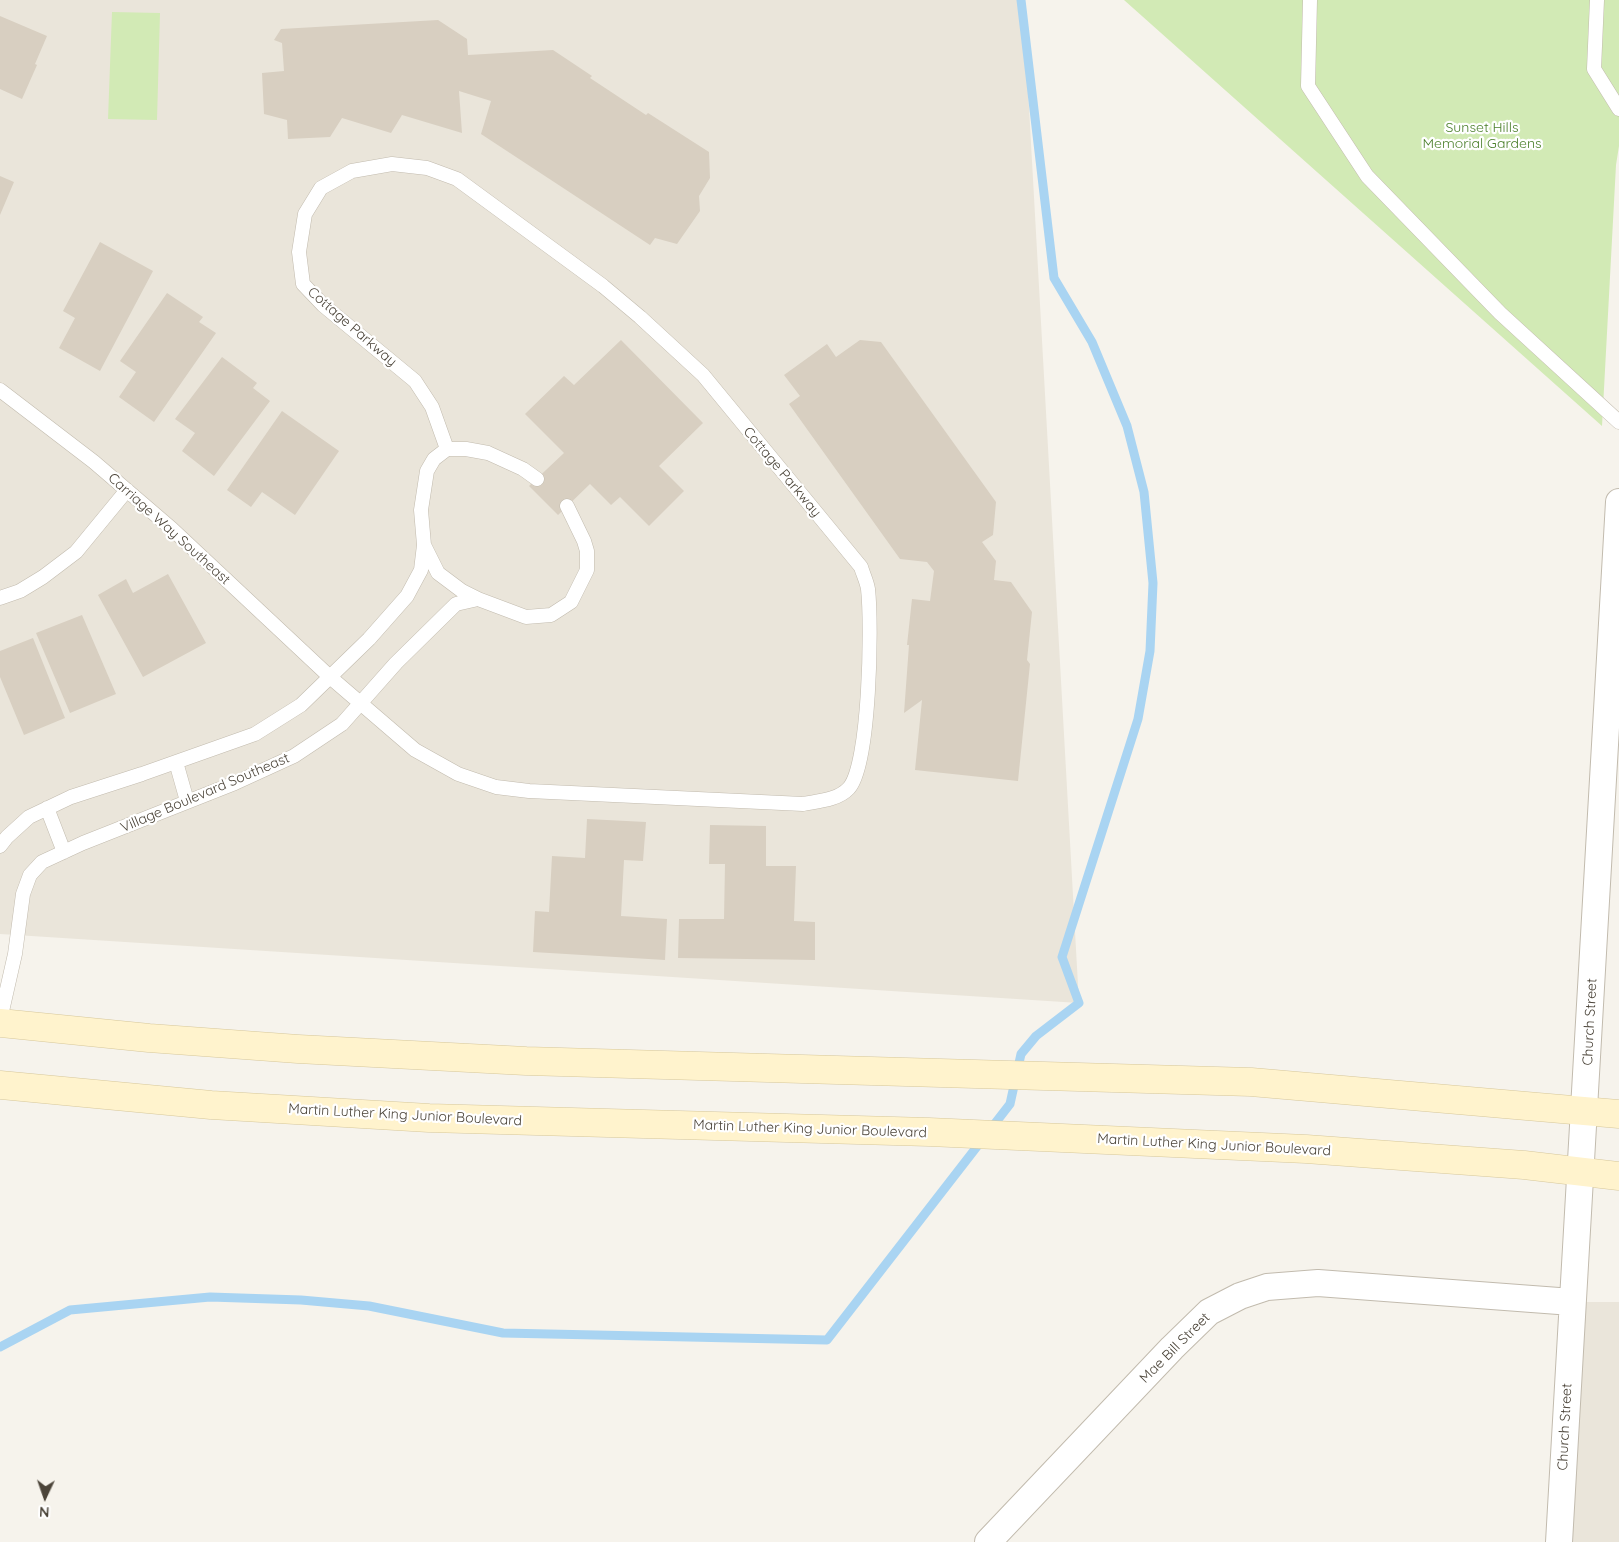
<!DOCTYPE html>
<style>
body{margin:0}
#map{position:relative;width:1619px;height:1542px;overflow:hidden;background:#f6f3ec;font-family:Quicksand,sans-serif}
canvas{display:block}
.north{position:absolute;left:20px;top:1472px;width:50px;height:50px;-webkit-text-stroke:4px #fff;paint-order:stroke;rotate:183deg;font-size:14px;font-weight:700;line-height:20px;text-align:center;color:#4b4439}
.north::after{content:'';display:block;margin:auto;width:18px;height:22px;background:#4b4439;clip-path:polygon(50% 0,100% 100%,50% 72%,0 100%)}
</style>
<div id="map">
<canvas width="1619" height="1542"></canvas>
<div class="north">N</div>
</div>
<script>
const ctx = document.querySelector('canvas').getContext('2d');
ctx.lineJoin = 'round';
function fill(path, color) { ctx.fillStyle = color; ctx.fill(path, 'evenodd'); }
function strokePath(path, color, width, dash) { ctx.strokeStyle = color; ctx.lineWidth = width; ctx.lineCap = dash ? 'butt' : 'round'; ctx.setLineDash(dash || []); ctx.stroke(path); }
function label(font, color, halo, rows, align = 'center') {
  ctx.font = font + ' Quicksand,sans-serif'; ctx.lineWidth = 4.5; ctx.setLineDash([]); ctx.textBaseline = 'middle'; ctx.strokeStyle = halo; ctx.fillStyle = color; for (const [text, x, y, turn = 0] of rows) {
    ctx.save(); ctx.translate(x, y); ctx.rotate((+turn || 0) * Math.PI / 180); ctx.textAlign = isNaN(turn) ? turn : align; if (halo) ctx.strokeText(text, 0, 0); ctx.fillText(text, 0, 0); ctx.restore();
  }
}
const residential = new Path2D(`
 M0,0H1023L1079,1003L0,934Z
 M1572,1302H1619V1542H1559Z`);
const green = new Path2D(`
 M1124,0H1619V146L1616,165L1602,426Z
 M112,12L160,13L157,120L108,119Z`);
const stream = new Path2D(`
 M0,1347L70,1310L210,1297L301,1300L369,1306L503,1333L827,1340L1010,1104L1021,1054L1036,1036L1079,1003L1062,957L1138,719L1150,651L1153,583L1144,492L1127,426L1092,342L1054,278L1021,0`);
const building = new Path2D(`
 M0,16L47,36L35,64L37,65L22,99L0,89Z
 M438,20L467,39L468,55L553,50L592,76L590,78L646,115L648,113L709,152L710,178L699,196L700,211L677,244L655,238L650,245L481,134L491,101L459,91L462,133L402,115L391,133L342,118L330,137L288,139L287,120L264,114L262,73L284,71L282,43L274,40L281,29Z
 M0,176L14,182L0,215Z
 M100,242L153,271L100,371L59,348L75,318L63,311Z
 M167,293L203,317L199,322L216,333L154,422L119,397L136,372L120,361Z
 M621,340L703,423L659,466L684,491L649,526L620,497L611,505L590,484L558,515L529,486L564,453L525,414L564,376L574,385Z
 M860,340L881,342L996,502L993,535L982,542L996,561L994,580L1011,582L1032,612L1027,660L1030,664L1018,781L915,770L922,700L904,713L909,645H907L912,599L930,601L934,571L927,562L900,559L789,404L800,396L784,375L827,344L836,357Z
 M222,357L257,383L253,388L270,401L214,476L182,451L195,433L175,419Z
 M282,411L339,451L295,515L262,492L251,507L227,490Z
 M168,574L206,643L143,677L98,595L126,579L133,593Z
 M82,615L116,694L70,713L36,633Z
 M33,638L65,718L24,735L0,677V651Z
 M587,819L646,822L643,861L624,860L621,916L667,919L665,960L533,952L535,911L549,912L552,856L585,858Z
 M710,825L766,826V866H796L794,921L815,922V960L678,958L679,919H724L725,864H709Z`);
const lane = new Path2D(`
 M1310,0L1308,86L1367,176L1500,313L1619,422
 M1597,0L1594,69L1619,109
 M0,390L94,462L172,529L330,677L415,750L458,774L496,787L529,791L803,804C819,801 838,800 849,788C870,764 872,624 868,589C867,582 863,574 861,567L703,375L640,317L603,286L457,179L427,168L392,164L352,171L321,188L305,214L299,252L303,284L323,305L415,381L432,407L447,449
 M424,545L438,573L462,591L478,599
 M0,598L20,591L43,577L76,552L127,490
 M176,762L187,801
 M47,808L64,852
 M0,846L7,837L29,817L71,797L142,774L255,734L301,705L369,639L407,596L421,570L424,545L421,510L427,471L434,459L447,449H466L488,453L523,469L537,479
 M0,1020L15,954L23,894L30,875L42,862L83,843L235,783L294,756L342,724L396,663L456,604L478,599L526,617L551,615L571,602L587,570V551L584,541L567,506`);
const street = new Path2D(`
 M988,1542L1172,1348L1209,1312L1240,1296L1267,1287L1318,1283L1572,1302
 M1559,1542L1619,502`);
const secondary = new Path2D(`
 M0,1023L149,1038L298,1049L526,1061L1251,1082L1619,1114
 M0,1085L211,1105L429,1118L929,1132L1306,1149L1524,1165L1619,1176`);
const parkNames = [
 ["Sunset Hills",1482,128],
 ["Memorial Gardens",1482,144]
];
const streetNames = [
 ["Cottage Parkway",352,327,41],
 ["Cottage Parkway",782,472,50],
 ["Carriage Way Southeast",169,529,42],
 ["Village Boulevard Southeast",205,793,-23],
 ["Church Street",1590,1022,-87],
 ["Martin Luther King Junior Boulevard",405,1115,3],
 ["Martin Luther King Junior Boulevard",810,1129,2],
 ["Martin Luther King Junior Boulevard",1214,1145,3],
 ["Mae Bill Street",1175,1348,-45],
 ["Church Street",1565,1427,-87]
];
fill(residential, '#eae5da');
fill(green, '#d2eab5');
strokePath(stream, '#a9d4f2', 9);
fill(building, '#d8cfc1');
strokePath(lane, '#c2bbae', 15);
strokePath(street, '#c2bbae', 28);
strokePath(secondary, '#d6c79b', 29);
strokePath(lane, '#fff', 14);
strokePath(street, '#fff', 26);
strokePath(secondary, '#fff3cd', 28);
label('14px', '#4a7f2a', '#fff', parkNames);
label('14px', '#4b4439', '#fff', streetNames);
</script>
